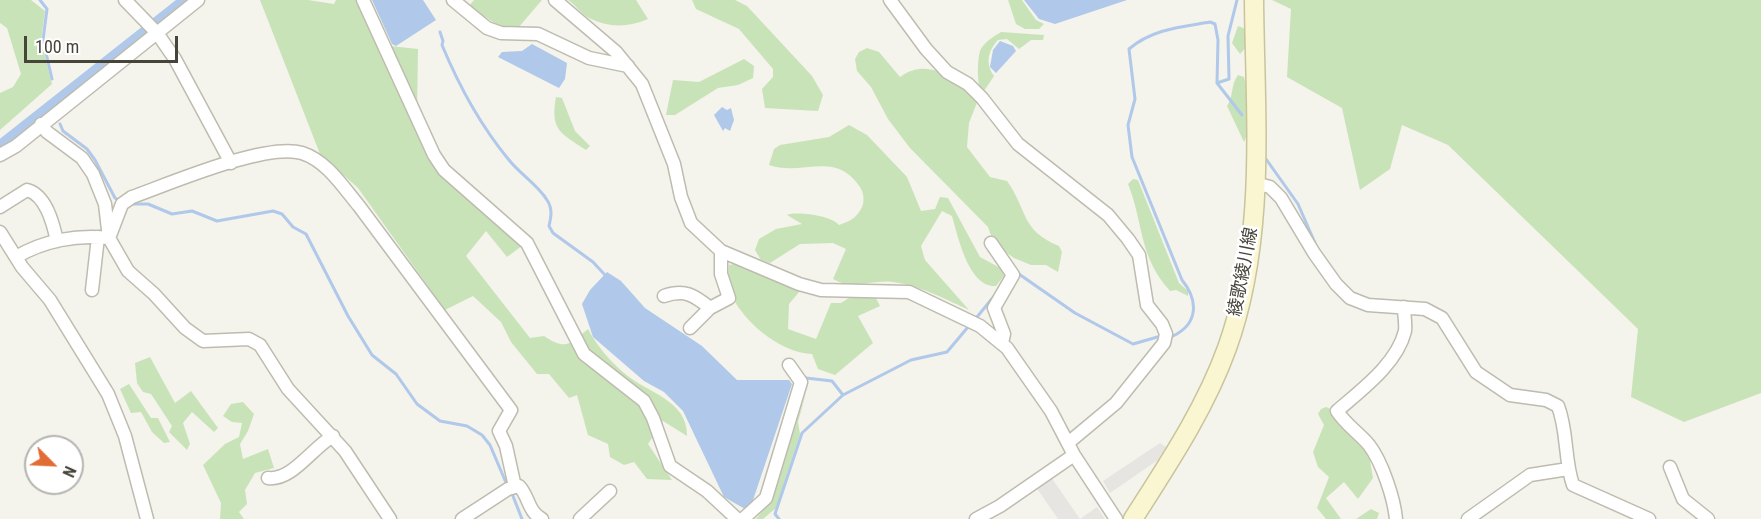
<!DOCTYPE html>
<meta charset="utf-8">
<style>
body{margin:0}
#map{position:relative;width:1761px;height:519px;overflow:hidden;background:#f4f3ec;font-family:"Roboto Condensed",sans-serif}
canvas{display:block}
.north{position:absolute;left:24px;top:435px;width:60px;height:60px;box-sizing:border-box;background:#fff;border:2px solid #b5b4b0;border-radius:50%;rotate:114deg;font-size:16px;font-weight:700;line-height:24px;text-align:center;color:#47443a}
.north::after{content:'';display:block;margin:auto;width:21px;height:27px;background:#e26c35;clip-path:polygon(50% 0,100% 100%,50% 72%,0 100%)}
.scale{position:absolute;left:24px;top:36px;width:154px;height:27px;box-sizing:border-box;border:3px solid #47443a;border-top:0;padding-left:8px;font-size:18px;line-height:21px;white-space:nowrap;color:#47443a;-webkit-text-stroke:4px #fff;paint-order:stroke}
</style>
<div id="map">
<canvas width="1761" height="519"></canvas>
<div class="north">N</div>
<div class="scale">100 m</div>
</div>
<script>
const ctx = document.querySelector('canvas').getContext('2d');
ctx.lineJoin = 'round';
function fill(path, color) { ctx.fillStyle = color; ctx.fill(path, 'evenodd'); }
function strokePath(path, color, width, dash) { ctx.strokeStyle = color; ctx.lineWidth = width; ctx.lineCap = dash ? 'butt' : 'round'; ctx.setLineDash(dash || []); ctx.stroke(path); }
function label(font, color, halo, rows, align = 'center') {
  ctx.font = font + ' "Roboto Condensed","Noto Sans JP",sans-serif'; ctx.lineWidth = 5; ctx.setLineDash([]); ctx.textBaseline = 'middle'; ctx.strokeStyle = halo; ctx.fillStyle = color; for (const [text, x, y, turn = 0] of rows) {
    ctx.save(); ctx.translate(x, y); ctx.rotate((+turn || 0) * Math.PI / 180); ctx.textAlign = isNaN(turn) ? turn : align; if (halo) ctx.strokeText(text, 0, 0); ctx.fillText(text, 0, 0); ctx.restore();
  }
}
const green = new Path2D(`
 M0,0H31L45,11L41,41L52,84L0,130V93L13,87L21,74L7,28L0,23Z
 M260,0H308L334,4L336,0H359L381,45L418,49L417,113L443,159L494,209L523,245L507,257L486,231L466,256L530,338L544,336C566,351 570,344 588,329C596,345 611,362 624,373C647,393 688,400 687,436L663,421L648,444L672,480L647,479L634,462L624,465L610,457L608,444L588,435L577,395L569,398L549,374H537L511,342L501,322L473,296L445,310L358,188L320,154Z
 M474,0H542L518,28L499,26L469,6Z
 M568,0H636L648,19C630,27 609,28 591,19C582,15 576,5 568,0Z
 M692,0H735L747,6L812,76L823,95L818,111L765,108L762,89L773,77V69L739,29L696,9Z
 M1008,0H1022L1036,20L1044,24L1039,29H1025L1016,24Z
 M1272,0H1761V393L1684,422L1631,397L1638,329L1448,145L1402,125L1390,169L1360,190L1342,108L1287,77L1291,9Z
 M1238,26L1246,29L1248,45L1240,54L1232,43Z
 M1001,32L1044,35L1043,40H1031L1019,49L1007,39L998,40C988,51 985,63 994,76L982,94C977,87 977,61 980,51C983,43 994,36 1001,32Z
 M867,48L879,52L900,77C928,56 957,79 978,100L969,123L967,147L990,177L1007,181C1028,210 1020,230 1059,246L1062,252L1058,272L1046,265H1031L1014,258L994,244L988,227L910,148L888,119L871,87L857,71L855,59L859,52Z
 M744,59L754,66L753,78L738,85L718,88L675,115H666L673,80L699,82Z
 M1238,75L1244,77C1248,92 1252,128 1244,142L1227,106C1234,96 1230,86 1238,75Z
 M556,97L562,98L575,131L590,146L586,150C560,133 550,130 556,97Z
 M849,125L867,135L907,177L921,211L935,209L940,197L948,198L980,257L1002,269L1004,276L996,286C969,288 958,237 952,216L942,211L921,246L925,260L969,310C943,298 921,286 893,282C872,279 852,291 833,279L846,249L833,243L800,244L770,263L761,260L755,250L759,239L776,229L802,224L787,215C798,211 832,216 839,225C850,221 855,219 861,209C865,203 864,193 860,187C835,149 802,177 769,165L774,149L780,145L829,137Z
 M1133,179L1138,180L1179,283L1188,291V296L1176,290L1170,291C1138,255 1144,224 1128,184Z
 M739,263L800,291L789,304L788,329L816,339L831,303H841L852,296L876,298L880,306L858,316L873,343L835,375L818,369L812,354C783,353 750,327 735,302C728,292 728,277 729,265Z
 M150,357L175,403L191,391L218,428L214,432L192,412L183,423L190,444L187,450L169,432L172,426L151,394L143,392L137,383L135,363Z
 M129,384L151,418H158L170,442L164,443L152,432L141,412L131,413L120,389Z
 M806,393L798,422L800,434L776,508L763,519H756L771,500Z
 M243,402L254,414L248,431L240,444L243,459L268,449L274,468L255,473L245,490L247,504L239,512L244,519H220L221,503L203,465L225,444L239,437L242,423L232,422L223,416L231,404Z
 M1326,407L1331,409L1337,423L1369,455L1373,478L1358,499L1344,482L1326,498L1341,519H1326L1317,508L1329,477L1318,467L1313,452L1324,425L1318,414L1321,409Z
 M1371,509L1379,513L1377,519H1356Z`);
const parking = new Path2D(`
 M1160,443L1166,447L1158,460L1110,493L1103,481Z
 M1051,477L1080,519L1097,507L1105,519H1058L1036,487Z`);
const water = new Path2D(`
 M372,0H423L436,20L396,46L392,44Z
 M1024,0H1127L1055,24L1039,19Z
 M1000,41L1013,46L1016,51L996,73L990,67L993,50Z
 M532,44L567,63L565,79L559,88L498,57L502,52L522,51Z
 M722,107L727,110L731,108L734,120L730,131L725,128L723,131L714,115Z
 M607,272L621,281L645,308L702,346L737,380H789L792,384L751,506L745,509L724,497L683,411L664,392L644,381L593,337L582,304L590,290Z`);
const stream = new Path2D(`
 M40,0L47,9L43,40L52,79
 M440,32L443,41L442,45C459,86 480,125 509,160C520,174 538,185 547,200C553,209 551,217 549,226L553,233L593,262L605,275
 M1217,83L1229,79L1228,36L1237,0
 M60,124L63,131L87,149L95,160L115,198L120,201
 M1266,159L1298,204L1315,243
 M130,204H148L172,214L192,211L217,221L273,211L282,214L293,227L306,234L348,316L372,355L396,374L417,404L440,421L467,426L482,435L490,445L507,485
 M1016,272L1075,313L1133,344L1161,336
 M977,317L995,295
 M1173,336C1198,324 1199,301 1182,280L1132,157L1128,125L1135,99L1129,49C1152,29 1181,27 1210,22L1215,24L1218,40L1217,83L1242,115
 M806,378L832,381L843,395
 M511,491L522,519
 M779,519L775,514L802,433L843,395L911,360L947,352L968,327`);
const canal = new Path2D(`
 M0,145L184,0`);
const street = new Path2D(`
 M125,0L157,33L175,59L231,163
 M363,0L434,155L444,170L527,243L584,354L644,401L653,418L670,466L707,491L737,519
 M453,0L487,28L501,33L538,34L589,58L628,66
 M555,0L616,52L642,84L674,164L681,197L691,223L721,251L799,284L821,290L909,292L980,326L1007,348L1051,411L1074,455L1116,519
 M890,0L926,49L947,72L968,84L982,98L1018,144L1108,215L1128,239L1139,255L1147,305L1162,324L1166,334L1164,343L1116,403L1068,443
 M41,124L47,132L82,158L93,174L105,204L109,238L128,271L154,294L185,328L203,341L249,339L260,345L288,389L345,451L390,519
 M0,155L16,146L198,0
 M1255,183L1270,187L1281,198L1314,253L1336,284L1350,298L1368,305L1425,309L1442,318L1476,372L1510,395L1546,400L1558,406C1568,432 1564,459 1573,485L1649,519
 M0,207L27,190C46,195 53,223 57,241
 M0,232L22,267L50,300L108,394L125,436L147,519
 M109,238L122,204L132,197C169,184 266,142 302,153C327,161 343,187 359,206L511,410L499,431L506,446L515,487
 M991,243L1013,275L994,308L1004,334L1002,343
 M16,257C43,241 77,234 109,238
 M92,290L98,237
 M664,296C685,289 694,295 710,308
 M690,328L710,308L729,298L721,274V251
 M1670,467L1683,499L1708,519
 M268,478C292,481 312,448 333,436
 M462,519L508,489L519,486C529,496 528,512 542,519
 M580,519L610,491
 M743,519L766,498L801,382L789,365
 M976,519L1000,506L1074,455
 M1396,519C1394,498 1382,462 1369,445C1359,433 1346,425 1337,411C1361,390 1397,364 1405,331C1406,324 1404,315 1404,307
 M1468,519L1530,475L1568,469`);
const secondary = new Path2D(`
 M1133,519C1168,464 1205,409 1227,348C1267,237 1255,116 1254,0`);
const streetNames = [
 ["綾歌綾川線",1244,272,-79]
];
fill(green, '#c9e3b9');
fill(parking, '#e6e5e2');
fill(water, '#b0c8e9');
strokePath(stream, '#b0c8e9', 3);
strokePath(canal, '#b0c8e9', 10);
strokePath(street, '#bebcaf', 15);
strokePath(secondary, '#c8c49c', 21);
strokePath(street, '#fff', 12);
strokePath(secondary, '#f9f6d1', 18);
label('18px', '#47443a', '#fff', streetNames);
</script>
